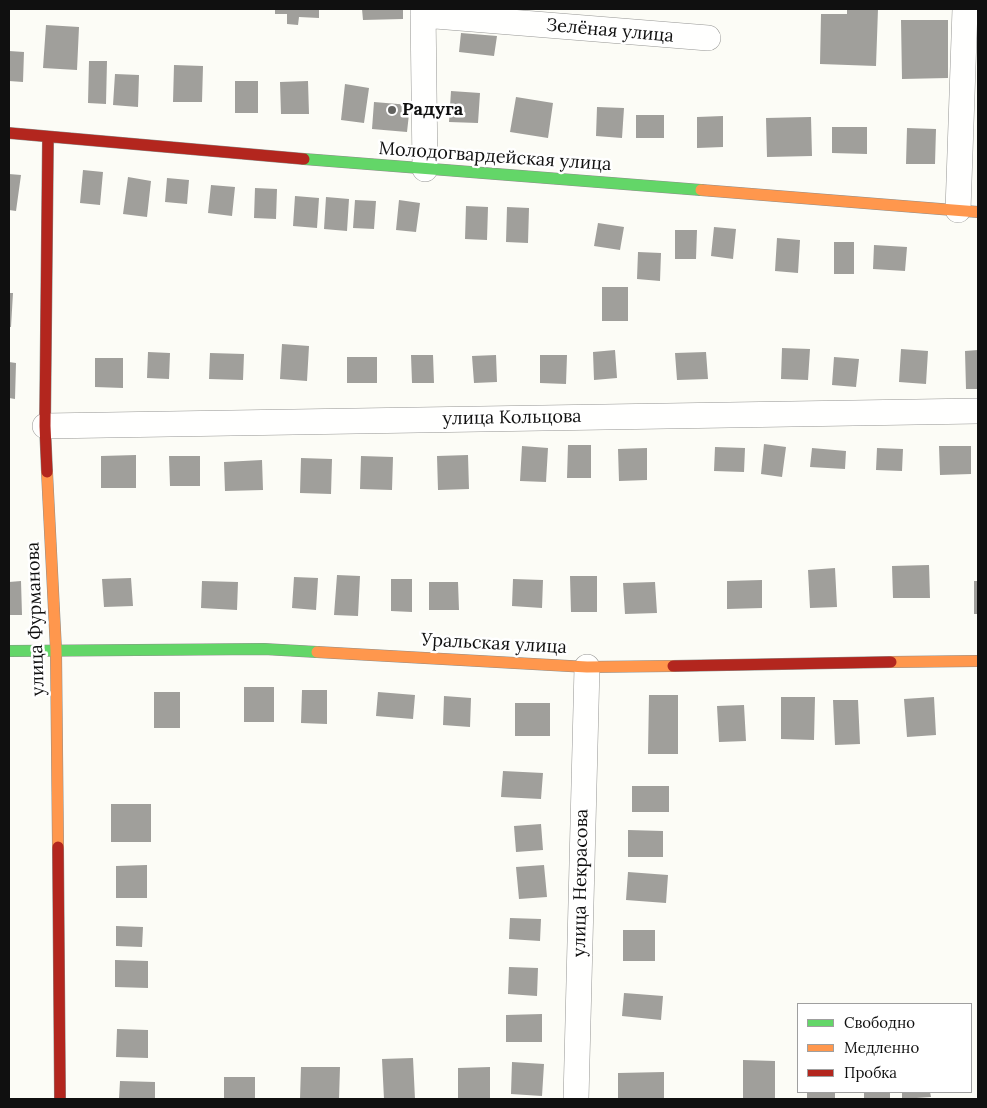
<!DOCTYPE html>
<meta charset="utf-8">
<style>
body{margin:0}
#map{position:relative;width:987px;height:1108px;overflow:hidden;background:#fcfcf6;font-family:Lora,serif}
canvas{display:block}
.frame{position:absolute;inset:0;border:10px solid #101010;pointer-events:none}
.legend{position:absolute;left:797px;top:1003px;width:175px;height:90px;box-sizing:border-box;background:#fff;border:1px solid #9f9f9f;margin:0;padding:6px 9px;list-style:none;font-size:15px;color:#101010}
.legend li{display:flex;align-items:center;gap:10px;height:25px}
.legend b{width:25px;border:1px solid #9f9f9f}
</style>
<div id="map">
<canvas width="987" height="1108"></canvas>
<div class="frame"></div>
<ul class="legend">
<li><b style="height:6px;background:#63d668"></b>Свободно</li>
<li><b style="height:6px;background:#ff974d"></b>Медленно</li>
<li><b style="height:6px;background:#b3261e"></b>Пробка</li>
</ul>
</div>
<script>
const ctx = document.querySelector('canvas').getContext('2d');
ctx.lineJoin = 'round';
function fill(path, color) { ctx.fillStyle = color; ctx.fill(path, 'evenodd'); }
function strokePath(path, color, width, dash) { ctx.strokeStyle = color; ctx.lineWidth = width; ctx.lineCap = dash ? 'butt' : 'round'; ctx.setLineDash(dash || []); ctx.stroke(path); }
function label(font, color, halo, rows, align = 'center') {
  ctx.font = font + ' Lora,serif'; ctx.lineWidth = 5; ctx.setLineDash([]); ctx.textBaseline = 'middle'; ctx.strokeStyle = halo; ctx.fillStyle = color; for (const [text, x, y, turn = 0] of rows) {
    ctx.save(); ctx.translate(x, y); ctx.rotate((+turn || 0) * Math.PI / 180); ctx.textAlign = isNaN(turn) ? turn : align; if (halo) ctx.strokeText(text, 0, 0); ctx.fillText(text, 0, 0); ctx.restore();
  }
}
const building = new Path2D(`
 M275,9H319V18L299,17L298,25L287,24V14H275Z
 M362,9H403V19L363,20Z
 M847,9H878L876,66L820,64L821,14H847Z
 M901,20H948V78L902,79Z
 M46,25L79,27L77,70L43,68Z
 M461,33L497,36L494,56L459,52Z
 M9,51L24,52L23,82L9,81Z
 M89,61H107L106,104L88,103Z
 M174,65L203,66L202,102H173Z
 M115,74L139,75L138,107L113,105Z
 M235,81H258V113H235Z
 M308,81L309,114H281L280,82Z
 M345,84L369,88L364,123L341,120Z
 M451,91L480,93L478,123L449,122Z
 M516,97L553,103L548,138L510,132Z
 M374,102L410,105L407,132L372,129Z
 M597,107L624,108L622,138L596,136Z
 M636,115H664V138H636Z
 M723,116V147L697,148V117Z
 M811,117L812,156L767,157L766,118Z
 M832,127H867V154L832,153Z
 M907,128L936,129L935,164H906Z
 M83,170L103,172L100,205L80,203Z
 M9,174L21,175L16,211L9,210Z
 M128,177L151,181L147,217L123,214Z
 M167,178L189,180L187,204L165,202Z
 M211,185L235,187L232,216L208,213Z
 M255,188L277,189L276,219L254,218Z
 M295,196L319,198L317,228L293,226Z
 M326,197L349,199L347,231L324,229Z
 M355,200L376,201L374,229L353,228Z
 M399,200L420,203L416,232L396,230Z
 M466,206L488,207L487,240L465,239Z
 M507,207L529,208L528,243L506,242Z
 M598,223L624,227L620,250L594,246Z
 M714,227L736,229L733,259L711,256Z
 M675,230H697L696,259H675Z
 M777,238L800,240L798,273L775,271Z
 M834,242H854V274H834Z
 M874,245L907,247L905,271L873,269Z
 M638,252L661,253L660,281L637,279Z
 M602,287H628V321H602Z
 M9,293H13L11,327H9Z
 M282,344L309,346L307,381L280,379Z
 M782,348L810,349L808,380L781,379Z
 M901,349L928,351L926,384L899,382Z
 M615,350L617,378L594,380L593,352Z
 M978,350V389H966L965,351Z
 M148,352L170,353L169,379L147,378Z
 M706,352L708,379L677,380L675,353Z
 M210,353L244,354L243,380L209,379Z
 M411,355H433L434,383H412Z
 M496,355L497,382L474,383L472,356Z
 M540,355H567L566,384L540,383Z
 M347,357H377V383H347Z
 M834,357L859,359L856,387L832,385Z
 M95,358H123V388L95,387Z
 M9,362L16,363L15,399L9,398Z
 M764,444L786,447L782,477L761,474Z
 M568,445H591V478H567Z
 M522,446L548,448L546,482L520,481Z
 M939,446H971V474L940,475Z
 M715,447L745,448L744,472L714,471Z
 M647,448V480L619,481L618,449Z
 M812,448L846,451L845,469L810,467Z
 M877,448L903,449L902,471L876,470Z
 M136,455V488H101V456Z
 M468,455L469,489L438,490L437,456Z
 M169,456H200V486H170Z
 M361,456L393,457L392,490L360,489Z
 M301,458L332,459L331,494L300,493Z
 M262,460L263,490L225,491L224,462Z
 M929,565L930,598H893L892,566Z
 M835,568L837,607L810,608L808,570Z
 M337,575L360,576L358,616L334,615Z
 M570,576H597V612H571Z
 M294,577L318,578L316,610L292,608Z
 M131,578L133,606L104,607L102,579Z
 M391,579H412V612L391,611Z
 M513,579L543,580L542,608L512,606Z
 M762,580V608L727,609V581Z
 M21,581L22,615H9V582Z
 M202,581L238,582L237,610L201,608Z
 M974,581H978V614H974Z
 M429,582H458L459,610H429Z
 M655,582L657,613L625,614L623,583Z
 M244,687H274V722H244Z
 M302,690H327V724L301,723Z
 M154,692H180V728H154Z
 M378,692L415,695L413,719L376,716Z
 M649,695H678V754H648Z
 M444,696L471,698L470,727L443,725Z
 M781,697H815L814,740L781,739Z
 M934,697L936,735L907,737L904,699Z
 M833,700H858L860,744L835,745Z
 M515,703H550V736H515Z
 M744,705L746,741L719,742L717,706Z
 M503,771L543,773L541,799L501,797Z
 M632,786H669V812H632Z
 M111,804H151V842H111Z
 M541,824L543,850L516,852L514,826Z
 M628,830L663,831V857H628Z
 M147,865V898H116V866Z
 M544,865L547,897L519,899L516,867Z
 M628,872L668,875L666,903L626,900Z
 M510,918L541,919L540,941L509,939Z
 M116,926L143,927L142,947L116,946Z
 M623,930H655V961H623Z
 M115,960L148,961V988L115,987Z
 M509,967L538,968L537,996L508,994Z
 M624,993L663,996L661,1020L622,1016Z
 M542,1014V1042H506V1015Z
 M117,1029L148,1030V1058L116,1057Z
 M413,1058L415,1099H384L382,1059Z
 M743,1060L775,1061V1099H743Z
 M512,1062L544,1064L542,1096L511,1094Z
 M301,1067H340L339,1099H300Z
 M490,1067V1099H458V1068Z
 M664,1072V1099H618V1073Z
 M224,1077H255V1099H224Z
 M120,1081L155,1082V1099H119Z
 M807,1092H835V1099H807Z
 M864,1092H890V1099H864Z
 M902,1092H930L931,1097L902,1099Z`);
const street = new Path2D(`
 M423,9L425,169
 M423,15L708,38
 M958,210L965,9
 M45,426L978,411
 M576,1099L587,667`);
const fast = new Path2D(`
 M304,159L701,190
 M9,651L264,649L317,652`);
const slow = new Path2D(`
 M701,190L978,212
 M47,472L56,650L58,847
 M317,652L587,667L673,666
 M891,662L978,661`);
const jam = new Path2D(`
 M9,133L304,159
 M47,472L45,426L48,137
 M673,666L891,662
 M58,847L60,1099`);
const markers = [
 [392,110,5,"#636360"]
];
const streetNames = [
 ["Зелёная улица",610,31,5],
 ["Молодогвардейская улица",495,157,4],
 ["улица Кольцова",512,418,-1],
 ["улица Фурманова",36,619,-92],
 ["Уральская улица",494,644,3],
 ["улица Некрасова",581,883,-89]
];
const poiNames = [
 ["Радуга",402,110]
];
fill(building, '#a09f9b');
strokePath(street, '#969694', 26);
strokePath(fast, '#8d8d8a', 12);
strokePath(slow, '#8d8d8a', 12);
strokePath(jam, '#8d8d8a', 12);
strokePath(street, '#fffffe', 25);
strokePath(fast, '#63d668', 11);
strokePath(slow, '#ff974d', 11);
strokePath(jam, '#b3261e', 11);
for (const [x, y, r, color] of markers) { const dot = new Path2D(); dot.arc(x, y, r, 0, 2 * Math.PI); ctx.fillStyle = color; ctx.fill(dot); strokePath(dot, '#fff', 2); }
label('18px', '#101010', '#fff', streetNames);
label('bold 18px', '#101010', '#fff', poiNames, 'left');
</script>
